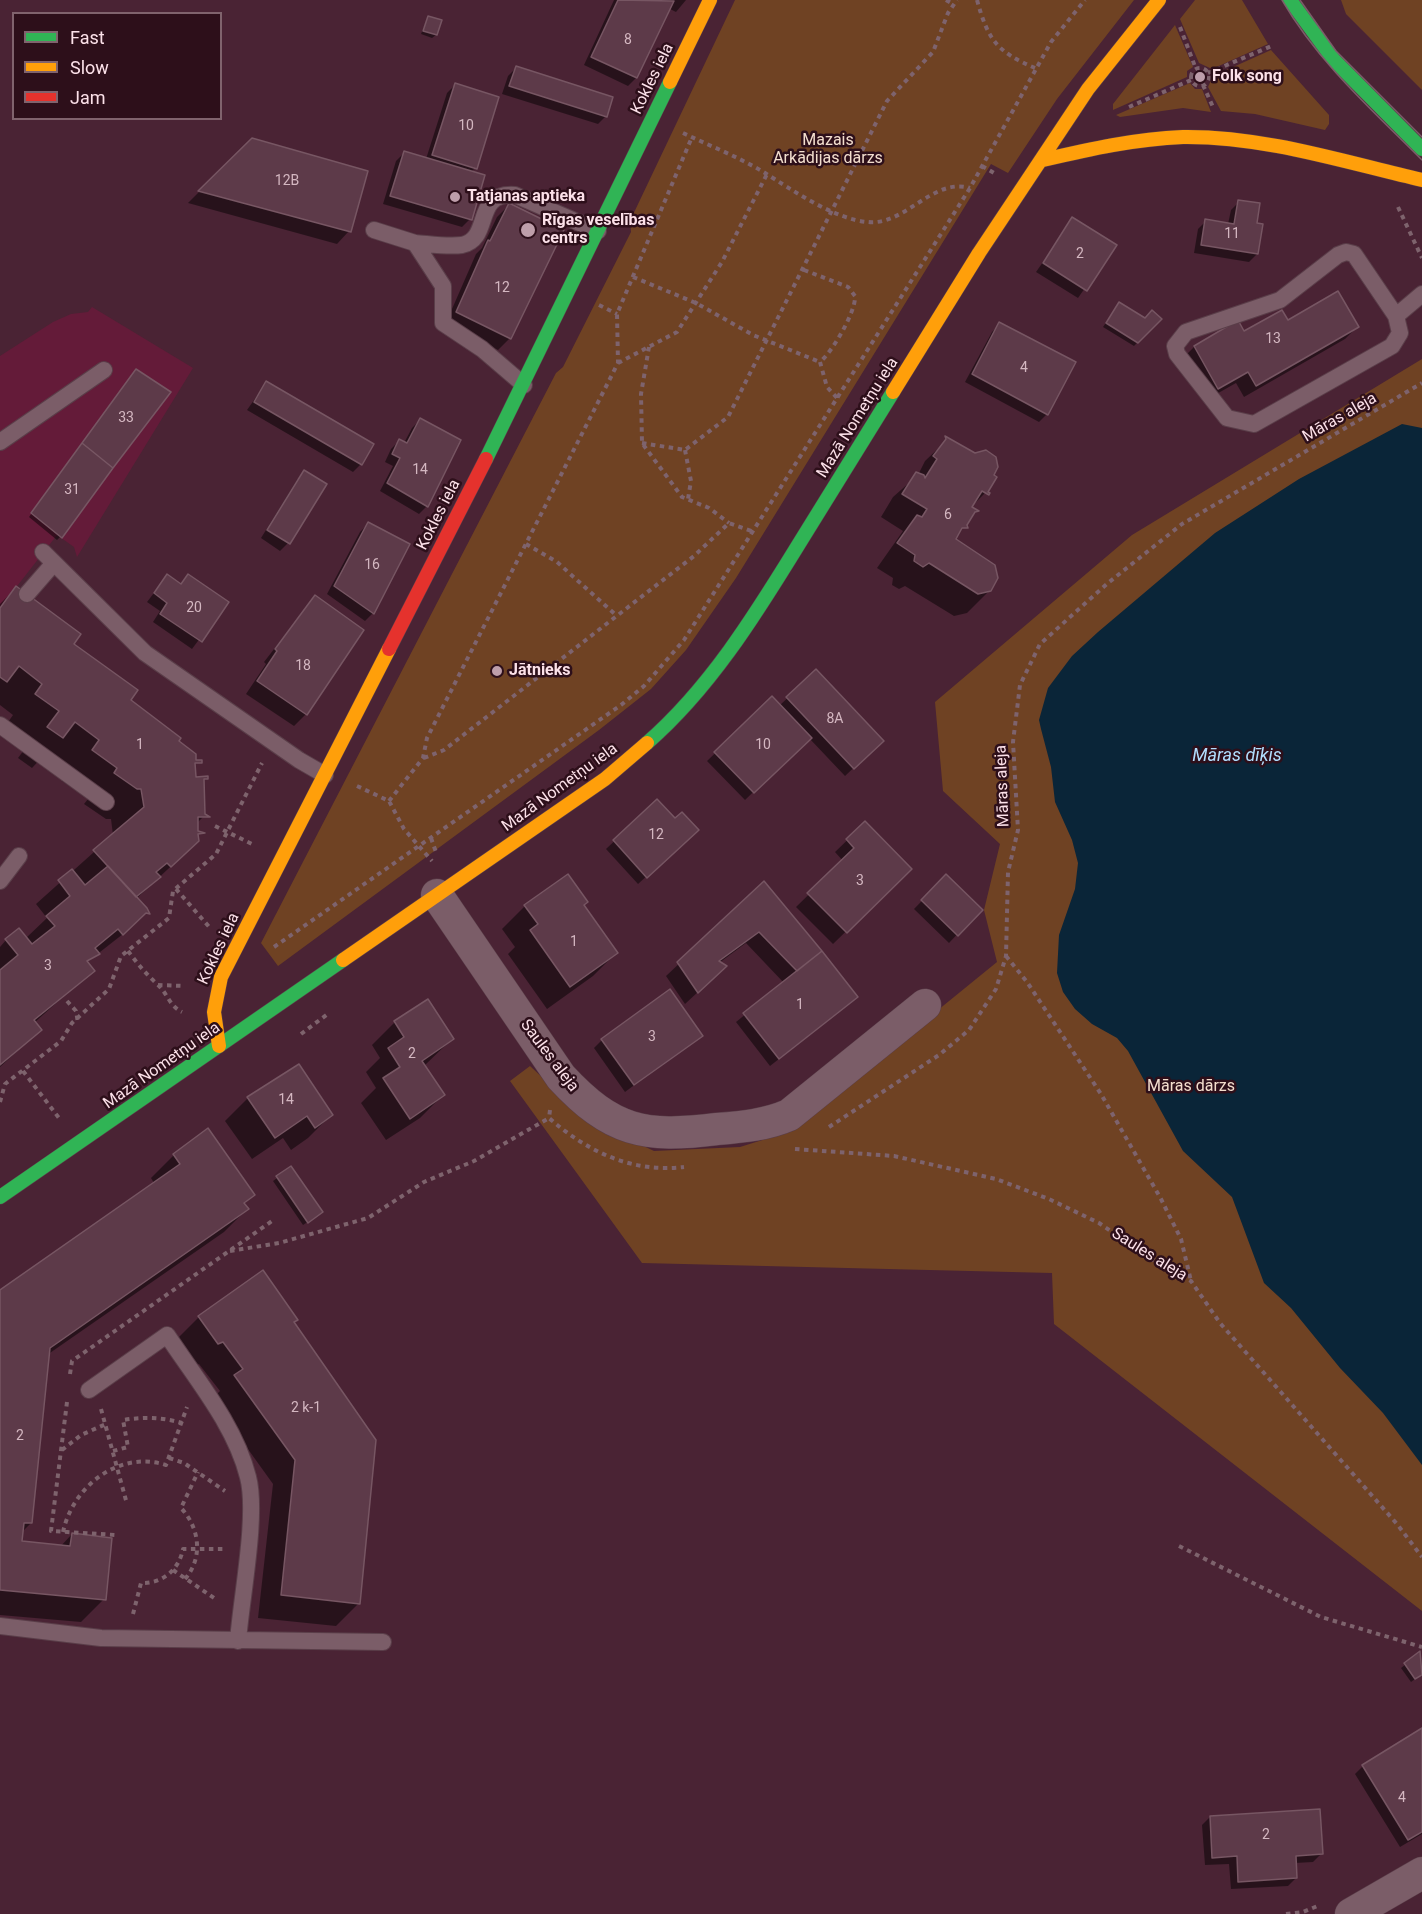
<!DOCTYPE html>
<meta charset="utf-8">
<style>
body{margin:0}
#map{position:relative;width:1422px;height:1914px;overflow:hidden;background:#4a2334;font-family:Roboto,sans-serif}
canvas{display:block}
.legend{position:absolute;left:12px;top:12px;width:210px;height:108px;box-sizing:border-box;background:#2d0f1a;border:2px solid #80636d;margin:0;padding:8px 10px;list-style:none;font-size:18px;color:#fce1e9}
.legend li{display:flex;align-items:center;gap:12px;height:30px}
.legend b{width:30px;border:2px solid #80636d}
</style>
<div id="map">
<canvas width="1422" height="1914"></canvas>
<ul class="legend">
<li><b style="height:8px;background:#30b455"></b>Fast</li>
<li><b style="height:8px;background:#ff9f0a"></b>Slow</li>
<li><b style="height:8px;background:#e5322d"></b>Jam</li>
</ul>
</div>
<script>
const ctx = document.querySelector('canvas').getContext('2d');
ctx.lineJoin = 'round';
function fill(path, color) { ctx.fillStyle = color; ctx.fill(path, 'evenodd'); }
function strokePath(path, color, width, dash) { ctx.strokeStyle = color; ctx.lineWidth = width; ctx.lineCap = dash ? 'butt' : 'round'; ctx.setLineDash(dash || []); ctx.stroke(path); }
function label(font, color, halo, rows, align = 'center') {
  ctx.font = font + ' Roboto,sans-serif'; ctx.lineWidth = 5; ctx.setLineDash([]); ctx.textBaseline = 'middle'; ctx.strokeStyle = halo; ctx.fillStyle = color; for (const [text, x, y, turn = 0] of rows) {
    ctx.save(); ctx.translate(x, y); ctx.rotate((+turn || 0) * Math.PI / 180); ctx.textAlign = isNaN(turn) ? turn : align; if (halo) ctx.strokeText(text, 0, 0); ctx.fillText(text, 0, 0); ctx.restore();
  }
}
const built = new Path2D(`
 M92,307L193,368L77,557L74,547L57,535L0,608V356L53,322L71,314L88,312Z`);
const green = new Path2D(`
 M735,0H1134L1057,99L1008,173L991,164L736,578L686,650L651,689L599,730L278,966L261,943L556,373L563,367L631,232L630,221Z
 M1195,0H1242L1268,44L1212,69L1199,63L1180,19Z
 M1341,0H1422V90L1346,14Z
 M1175,25L1193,67L1187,71V77L1113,110V104Z
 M1271,50L1329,115V124L1325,130L1255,114L1221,111L1208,87L1213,76Z
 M1190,83L1195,89H1202L1211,112L1183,108L1120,117L1116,115Z
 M1422,359V1611L1054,1324L1052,1273L642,1263L510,1081L530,1066L587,1119L654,1151L740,1147L788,1132L997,962L984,910L1000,844L943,791L935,702L1132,535Z`);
const water = new Path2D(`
 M1402,424L1422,428V1465L1383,1413L1340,1368L1291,1308L1264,1283L1232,1197L1183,1151L1128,1051L1117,1038L1092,1024L1075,1009L1063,992L1057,973L1059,935L1075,889L1078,863L1072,840L1055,802L1051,767L1041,729L1039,720L1048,688L1072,656L1098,632L1215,533L1299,479Z`);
const shadow = new Path2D(`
 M614,0H686L676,12L668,8L636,78L628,86L584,65Z
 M428,17L436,35L432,38L421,34Z
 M516,68L606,116L598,124L502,94L508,76Z
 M455,85L475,168L471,172L470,219L462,227L383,204L396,161L404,153L426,159L447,93Z
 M252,139L349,231L337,244L188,203Z
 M1239,202L1255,225L1257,254L1249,262L1194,253L1198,229L1206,221L1228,224L1231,210Z
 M509,205L510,338L498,350L445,325L476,254L482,248L497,217Z
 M1073,219L1114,246L1078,298L1036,272Z
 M1119,304L1145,320L1160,319L1134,346L1103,327Z
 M1288,322L1357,327L1345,339L1244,397L1236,383L1206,400L1182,359L1194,347Z
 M1000,324L1047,414L1039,422L965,382L992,332Z
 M132,375L60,537L57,540L29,517Z
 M266,383L361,464L353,472L247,410Z
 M420,420L427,506L419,514L380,491L393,466L385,462L391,449L399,441L404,443L412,428Z
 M948,439L985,493L970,508L953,539L990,590L967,613L954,616L905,586L899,589L892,585L893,578L877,568L903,531L881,517L893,497L918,475L925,461Z
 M304,472L288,543L280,551L261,538L297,480Z
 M368,524L373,613L365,621L327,594L360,532Z
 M167,576L180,584L188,576L227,602L192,649L153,622L160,611L147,602Z
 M16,588L129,701L176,741L194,778L204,816L196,824L198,841L137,898L123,934L86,963L93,970L34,1023L40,1030L0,1067V947L6,940L26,938L47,918L36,904L113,835L111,819H106L84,804L88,799L62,781L70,771L46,753L32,768L18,758L30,742L6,725L13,715L0,705V604Z
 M315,596L306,714L294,726L246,694L266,664L264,662Z
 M816,671L882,741L845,776L809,738L745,800L707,761L772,698L779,706Z
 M657,801L689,838L638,884L606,849Z
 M865,823L910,869L833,944L796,907L843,861L835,852Z
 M946,876L980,910L949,943L914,909Z
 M764,884L848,1005L770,1066L736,1022L784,983L746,943L719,963L713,978L685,1004L666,976Z
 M583,905L616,953L593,976L547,1009L508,954L515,947L502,929L525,906Z
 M427,1001L452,1039L424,1066L443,1095L420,1118L386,1140L361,1103L376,1088L366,1072L380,1058L372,1045L395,1022Z
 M701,1035L625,1092L594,1048L602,1040Z
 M248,1098L331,1115L308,1138L291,1150L283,1138L252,1159L225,1121Z
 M174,1155L253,1195L244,1204L247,1209L224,1232L47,1355L31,1523L22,1532L20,1542L60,1547L72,1534L104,1599L81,1622L0,1615V1291L154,1183L151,1178Z
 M291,1168L318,1215L303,1225L273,1181Z
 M199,1317L293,1323L359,1603L336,1626L258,1618L273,1484L212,1399L220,1391L199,1364L194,1366L176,1340Z
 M1420,1653L1422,1674L1411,1682L1401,1668Z
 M1422,1730V1834L1400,1847L1355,1774L1363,1766Z
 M1210,1817L1321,1854L1313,1862L1295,1863L1296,1878L1288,1886L1231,1889L1229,1864L1205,1865L1202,1825Z`);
const building = new Path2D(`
 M618,0L674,1L637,78L591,57Z
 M428,16L442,20L437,35L423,31Z
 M516,66L613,97L607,117L509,86Z
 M455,83L499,97L477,169L432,155Z
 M252,138L368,171L351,232L198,191Z
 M404,151L485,175L472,220L390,196Z
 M1238,200L1260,203L1257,223L1263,224L1258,254L1201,245L1205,219L1234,224Z
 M509,203L564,230L511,339L456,312L488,240L490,241Z
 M1072,217L1117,245L1087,291L1043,263Z
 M1338,291L1359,327L1256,386L1248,372L1218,389L1194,346L1238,320L1244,331L1282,310L1288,320Z
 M1119,302L1145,318L1152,310L1162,319L1138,343L1106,323Z
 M999,322L1076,362L1048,415L972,374Z
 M136,369L171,392L113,468L82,443Z
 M266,381L374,444L362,465L254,402Z
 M420,418L461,440L428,507L387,483L400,458L392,454L399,439L407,443Z
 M945,436L975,453L986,450L996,457L998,467L994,475L997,477L988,492L990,493L989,495L982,491L972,507L979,511L975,512L967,525L968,528H962L956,539L995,565L998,578L991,591L978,594L929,563L923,567L914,561L915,555L897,543L917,515L922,517L927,509L902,494L916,472L924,475L925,478L937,459L933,456L946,439Z
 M82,443L113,468L62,538L31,513Z
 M304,470L327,484L290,544L267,530Z
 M368,522L410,544L374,614L334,586Z
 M167,574L181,584L188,574L229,602L202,642L160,614L167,603L154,593Z
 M16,586L81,634L74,644L138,690L131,700L181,738L179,741L196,754V760H202V763H195L196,777L208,776V779H204L205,814L210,817H198V831L205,833L198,834L199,841L171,867L167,863L156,872L161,877L136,897L93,850L144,807L141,789H137L114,773L117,768L92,750L99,740L75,722L63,738L47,727L59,711L35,694L42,684L19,666L7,682L0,677V608Z
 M315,595L364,630L307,715L257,681L277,651L275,649Z
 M816,669L884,741L854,769L786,697Z
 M772,696L812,738L754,793L714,752Z
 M657,799L675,818L682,812L699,830L647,878L613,840Z
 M865,821L912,869L847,933L807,893L854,848L846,839Z
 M108,866L147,908L150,914L146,913L123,935L118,929L95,948L100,954L87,961L95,971L34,1020L42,1030L0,1065V970L18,955L5,939L19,928L32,944L55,926L46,916L70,896L58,880L72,869L85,885Z
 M568,874L588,902L584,905L618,953L570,987L530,930L538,924L524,905Z
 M946,874L983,910L958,936L921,900Z
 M764,881L822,951L797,971L759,932L719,961L727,966L698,993L677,962Z
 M822,951L858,997L779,1059L743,1013Z
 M670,989L703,1036L634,1085L601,1039Z
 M428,999L454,1039L422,1061L445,1095L410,1119L383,1078L400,1067L388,1048L404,1037L394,1021Z
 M299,1064L333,1115L315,1128L307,1116L275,1138L247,1097Z
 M208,1128L255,1195L244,1203L249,1209L50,1348L32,1523H24L22,1541L70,1546L72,1533L112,1538L106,1600L0,1590V1290L180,1164L173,1154Z
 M291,1166L323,1212L308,1223L276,1176Z
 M263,1270L298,1320L294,1322L376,1440L360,1604L281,1595L295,1460L234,1375L243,1369L223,1342L218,1344L198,1316Z
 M1420,1651L1422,1675L1415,1679L1404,1663Z
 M1422,1728V1832L1408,1840L1362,1765Z
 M1320,1809L1323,1854L1296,1856L1297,1878L1238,1882L1237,1856L1212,1858L1210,1816Z`);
const path = new Path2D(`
 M946,0L953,4
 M977,0C988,40 997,52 1035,68
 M1180,27L1196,69
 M1191 77a9 9 0 1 1 18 0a9 9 0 1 1-18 0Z
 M1208,73L1274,45
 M1203,85L1213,107
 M1129,107L1191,80
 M683,133C710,146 739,157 765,173C792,190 836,220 868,222C905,226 933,177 970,188
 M982,166L994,173
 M1398,207L1422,258
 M804,270L848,287L855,296C856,312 832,352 820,362
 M633,277L696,303L753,335L820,362
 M599,305L617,314
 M649,347L641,394L642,443L682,497L709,508L729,523
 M820,362L827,387L838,399
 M618,363L677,332L722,262L767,174
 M642,443L685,450L728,417L887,101L933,52L948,13L957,0
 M685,450L691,481L688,499
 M526,544L557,562L617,616
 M424,758L444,750L694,556L729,523L754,532
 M357,786L389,801L404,829L432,861
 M389,801L423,758L427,738L618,363L617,314L692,137
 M215,826L252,844
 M431,838L437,855
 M176,889L211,929
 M274,947L621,705L644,686L684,640L970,188L1051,42L1085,0
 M128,951C137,963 146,974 157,984C167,992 169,1006 182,1012
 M1006,956L1027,982L1101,1094L1161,1199L1181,1239L1191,1281
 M158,985L184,986
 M67,1001L76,1011L78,1023
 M301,1034L329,1013
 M23,1071L59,1118
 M0,1102L5,1084L61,1041L72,1023L109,989L121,956L169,918L173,891L216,854L262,763
 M550,1110L549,1118C588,1152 632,1173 684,1167
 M829,1127L939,1055L969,1030L996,989L1006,956L1008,872L1018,830L1013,742L1020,685L1040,644L1108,583L1182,524L1422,383
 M795,1149L894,1156L996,1179L1049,1199L1099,1223L1165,1268L1191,1281L1220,1323L1397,1524L1422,1557
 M230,1251L279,1243L368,1218L424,1182L474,1161L549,1118
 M70,1374L72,1361L272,1221
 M67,1402L51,1531L116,1535
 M101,1409L127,1504
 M62,1450L81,1435L106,1424
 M113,1451L128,1447L123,1420C142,1417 162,1417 182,1423
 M169,1458L184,1463L225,1491
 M63,1532C73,1486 119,1450 166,1465L187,1407
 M1179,1546L1321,1617L1422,1647
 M173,1570L217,1600
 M185,1579C204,1557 199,1527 181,1508L198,1472
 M133,1614L141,1583C162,1584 179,1570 183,1549H224
 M1286,1914L1303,1912L1320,1905`);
const lane = new Path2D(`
 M374,230L415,243L443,286V323L482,349L524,385
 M415,243C429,244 448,247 462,245C493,238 472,192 515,195L598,231
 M1396,316L1354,254L1346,252L1338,255L1280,300L1186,332L1175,346L1177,354L1227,418L1254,424L1392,346L1400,333L1396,316L1422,294
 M0,442L104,370
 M43,552L145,653L299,760L325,775
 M27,594L54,563
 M0,725L106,802
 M0,881L19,856
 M89,1390L167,1335C196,1379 235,1425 248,1477C258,1515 241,1599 238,1641
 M0,1626L101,1638L383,1642`);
const street = new Path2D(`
 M437,895L561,1077C612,1132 644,1138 717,1129C742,1127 766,1125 789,1115L925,1005
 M1351,1914L1422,1873`);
const fast = new Path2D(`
 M1290,0L1334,60L1422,149
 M486,459L670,82
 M647,743C709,689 754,617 797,547C829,495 861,444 893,392
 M0,1197L343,960`);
const slow = new Path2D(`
 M670,82L710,0
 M1043,160C1090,149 1135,139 1183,137C1264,136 1344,162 1422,180
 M893,392L979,253L1088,89L1159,0
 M343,960L605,779L647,743
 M219,1046L214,1012L221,977L389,649`);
const jam = new Path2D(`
 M389,649L486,459`);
const tram = new Path2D(`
 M1282,0C1318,62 1371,109 1422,160
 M1300,0L1336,51L1422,137`);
const markers = [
 [1200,77,6,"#be9eaa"],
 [455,197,6,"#be9eaa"],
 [528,230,8,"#be9eaa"],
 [497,671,6,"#be9eaa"]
];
const numberNames = [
 ["8",628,40],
 ["10",466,126],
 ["12B",287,181],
 ["11",1232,234],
 ["2",1080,254],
 ["12",502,288],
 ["13",1273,339],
 ["4",1024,368],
 ["33",126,418],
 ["14",420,470],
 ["31",72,490],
 ["6",948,515],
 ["16",372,565],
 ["20",194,608],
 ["18",303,666],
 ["8A",835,719],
 ["1",140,745],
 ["10",763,745],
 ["12",656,835],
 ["3",860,881],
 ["1",574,942],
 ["3",48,966],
 ["1",800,1005],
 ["3",652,1037],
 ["2",412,1054],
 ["14",286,1100],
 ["2 k-1",306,1408],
 ["2",20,1436],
 ["4",1402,1798],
 ["2",1266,1835]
];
const poiNames = [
 ["Folk song",1212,77],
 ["Tatjanas aptieka",467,197],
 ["Rīgas veselības",542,221],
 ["centrs",542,239],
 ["Jātnieks",509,671]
];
const streetNames = [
 ["Kokles iela",653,79,-64],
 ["Mazā Nometņu iela",858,418,-58],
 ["Māras aleja",1340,418,-30],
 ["Kokles iela",439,515,-63],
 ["Māras aleja",1003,786,-92],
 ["Mazā Nometņu iela",560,788,-36],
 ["Kokles iela",219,949,-65],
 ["Saules aleja",549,1056,53],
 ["Mazā Nometņu iela",162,1066,-35],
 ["Saules aleja",1149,1255,32]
];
const parkNames = [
 ["Mazais",828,141],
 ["Arkādijas dārzs",828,159],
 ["Māras dārzs",1191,1087]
];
const waterNames = [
 ["Māras dīķis",1237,756]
];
fill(built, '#641b39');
fill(green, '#6f4223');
fill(water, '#0a2538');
fill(shadow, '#0007');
fill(building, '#5d3a49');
strokePath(building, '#775663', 1.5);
strokePath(lane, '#5a3e49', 18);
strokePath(street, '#5a3e49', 33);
strokePath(fast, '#5a3e49', 15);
strokePath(slow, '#5a3e49', 15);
strokePath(jam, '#5a3e49', 15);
strokePath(path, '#7e636d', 4, [4.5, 4.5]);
strokePath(lane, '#7b5d68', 16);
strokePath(street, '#7b5d68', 32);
strokePath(fast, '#30b455', 14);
strokePath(slow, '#ff9f0a', 14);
strokePath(jam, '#e5322d', 14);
strokePath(tram, '#7c5e6a', 1.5);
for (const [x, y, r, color] of markers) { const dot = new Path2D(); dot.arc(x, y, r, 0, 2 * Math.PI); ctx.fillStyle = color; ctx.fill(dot); strokePath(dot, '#2d0f1a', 2); }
label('14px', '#d4b7c1', null, numberNames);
label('bold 16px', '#fce1e9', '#2d0f1a', poiNames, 'left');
label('16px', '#fce1e9', '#2d0f1a', streetNames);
label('16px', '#f3dece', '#2d0f1a', parkNames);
label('italic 18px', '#b1defe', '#2d0f1a', waterNames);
</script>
